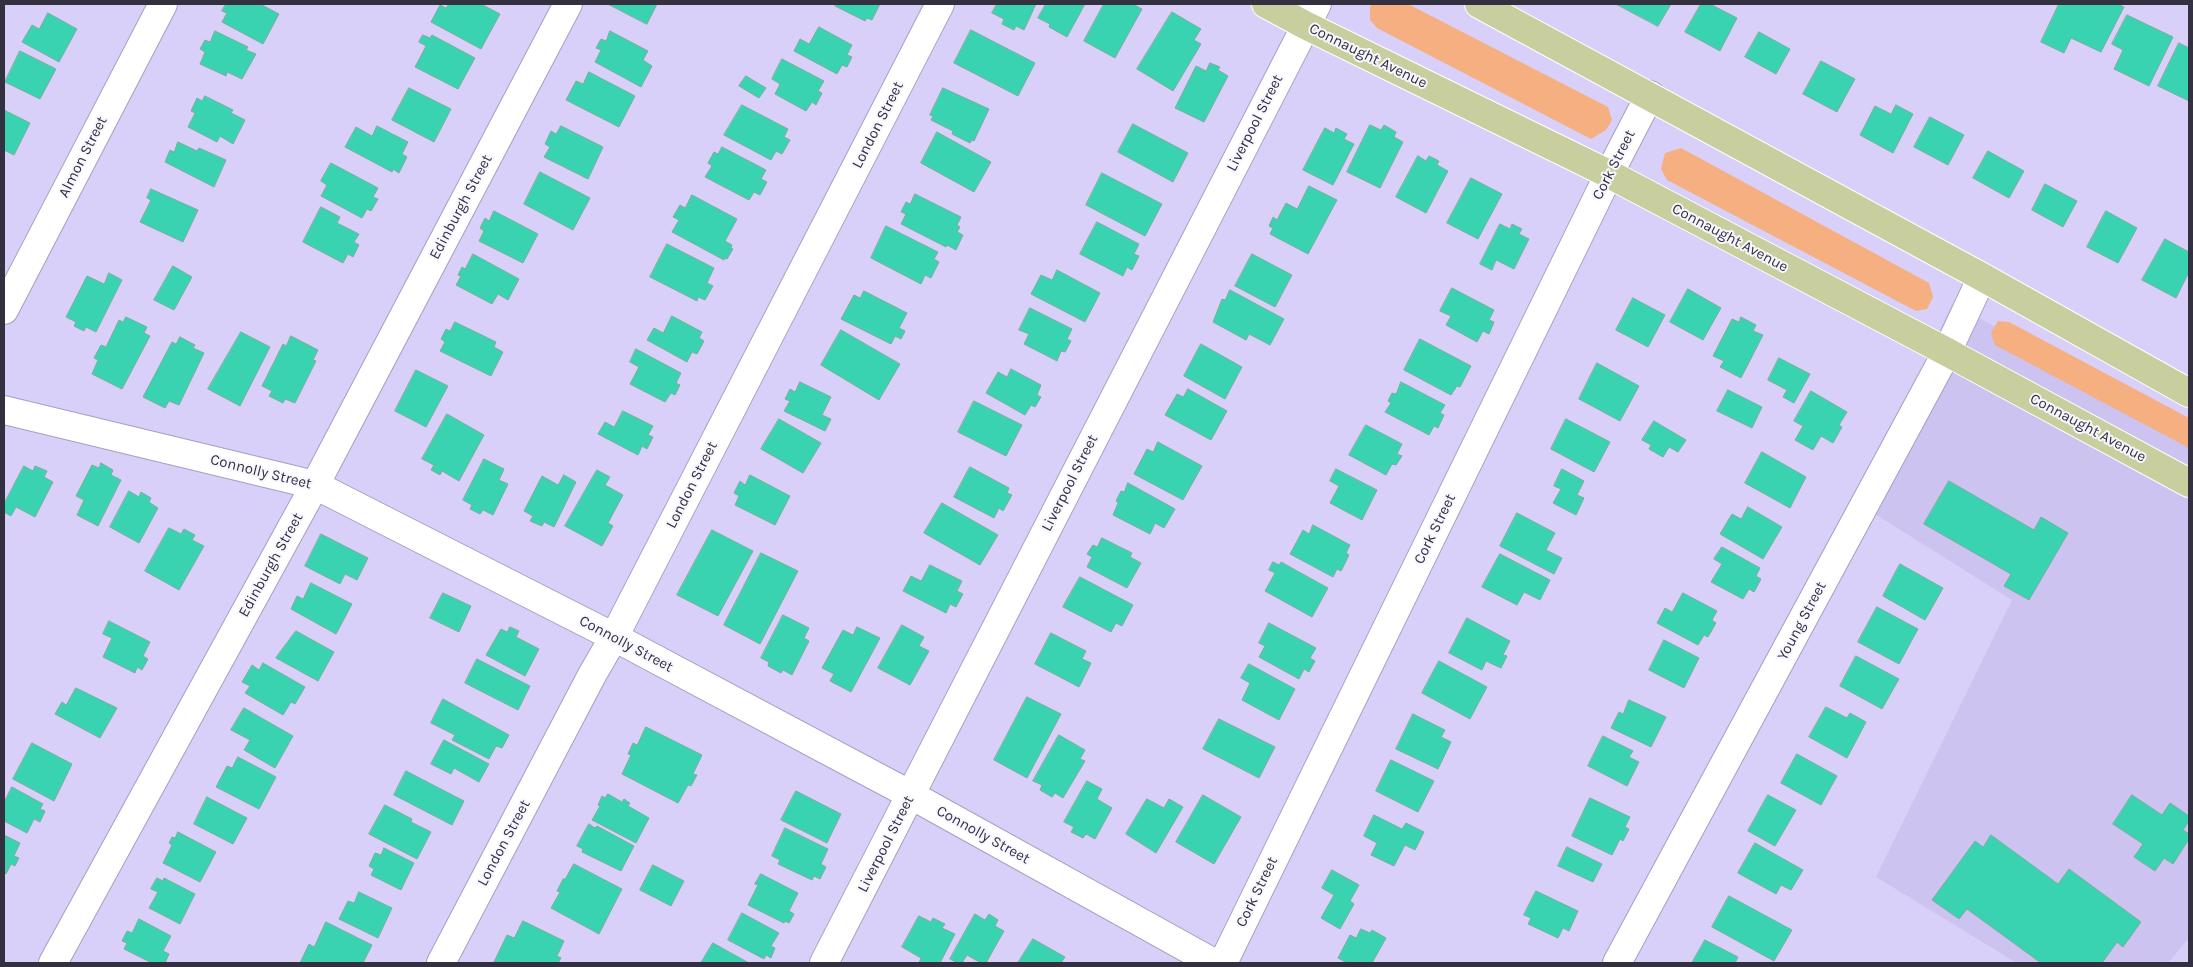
<!DOCTYPE html>
<style>
body{margin:0}
#map{position:relative;width:2193px;height:967px;overflow:hidden;background:#d8d0f8;font-family:Karla,sans-serif}
canvas{display:block}
.frame{position:absolute;inset:0;border:5px solid #33303f;pointer-events:none}
</style>
<div id="map">
<canvas width="2193" height="967"></canvas>
<div class="frame"></div>
</div>
<script>
const ctx = document.querySelector('canvas').getContext('2d');
ctx.lineJoin = 'round';
function fill(path, color) { ctx.fillStyle = color; ctx.fill(path, 'evenodd'); }
function strokePath(path, color, width, dash) { ctx.strokeStyle = color; ctx.lineWidth = width; ctx.lineCap = dash ? 'butt' : 'round'; ctx.setLineDash(dash || []); ctx.stroke(path); }
function label(font, color, halo, rows, align = 'center') {
  ctx.font = font + ' Karla,sans-serif'; ctx.lineWidth = 4; ctx.setLineDash([]); ctx.textBaseline = 'middle'; ctx.strokeStyle = halo; ctx.fillStyle = color; for (const [text, x, y, turn = 0] of rows) {
    ctx.save(); ctx.translate(x, y); ctx.rotate((+turn || 0) * Math.PI / 180); ctx.textAlign = isNaN(turn) ? turn : align; if (halo) ctx.strokeText(text, 0, 0); ctx.fillText(text, 0, 0); ctx.restore();
  }
}
const built = new Path2D(`
 M1952,304L2189,428V938L2168,963H2017L1876,877L2012,600L1859,504Z`);
const green = new Path2D(`
 M1372,4H1408L1608,107L1612,120L1606,130L1591,139L1377,28L1370,20V7Z
 M1681,148L1929,283L1933,297L1927,309L1916,311L1667,180L1661,169L1665,153Z
 M1998,321L2009,322L2189,418V448L1995,345L1991,333Z`);
const building = new Path2D(`
 M226,4H260L279,14L263,44L222,22L227,13L222,11Z
 M449,4H481L500,14L481,49L431,22L440,5L446,8Z
 M608,4H657L647,24Z
 M836,4H880L872,20L867,18L865,21L835,6Z
 M997,4H1036L1024,30L1016,26L1014,30L1002,24L1004,19L992,13Z
 M1046,4H1085L1067,37L1049,27L1050,24L1038,18Z
 M1104,4H1133L1142,9L1115,58L1084,41Z
 M1616,4H1671L1658,26Z
 M1701,4H1710L1737,18L1720,51L1685,32Z
 M2059,4H2117L2124,7L2101,52L2071,38L2064,53L2041,42Z
 M1172,12L1201,29L1194,40L1201,44L1173,91L1137,69Z
 M48,13L77,29L59,62L22,42L32,25L39,29Z
 M2127,15L2173,37L2149,86L2114,69L2123,50L2112,44Z
 M819,27L852,45L847,55L852,57L847,67L842,65L837,74L794,51L800,39L809,44Z
 M971,30L1035,63L1018,96L954,63Z
 M215,31L248,47L246,50L256,54L242,79L227,72L226,76L200,64L205,52L200,49L205,40L210,42Z
 M610,31L648,51L643,60L652,66L641,87L595,62L601,50L596,48L601,39L606,41Z
 M1759,32L1790,49L1776,74L1745,57Z
 M423,35L430,38L432,35L475,58L458,89L415,67L426,46L419,42Z
 M2179,43L2189,48V101L2158,86Z
 M20,51L56,69L40,99L5,82Z
 M782,59L824,81L818,91L822,93L816,105L812,102L806,111L775,94L780,84L772,79Z
 M1821,61L1855,79L1837,112L1803,94Z
 M1210,63L1220,67L1218,70L1228,76L1204,122L1175,108L1196,66L1206,71Z
 M589,72L635,96L619,127L566,100L576,81L583,84Z
 M746,76L766,88L759,98L739,86Z
 M409,88L451,109L434,142L392,120Z
 M943,88L989,109L974,141L972,140L970,143L952,134L953,131L931,120L933,116L930,115Z
 M205,96L233,110L231,113L245,120L233,144L220,136L217,142L188,127L195,113L191,111L197,98L202,101Z
 M742,105L788,129L784,137L790,140L782,154L776,151L771,160L724,135Z
 M1896,105L1913,114L1893,153L1860,135L1875,106L1891,114Z
 M4,110L30,123L14,155L4,150Z
 M1930,117L1964,135L1948,165L1914,147Z
 M1133,124L1188,153L1173,182L1118,152Z
 M1370,125L1381,130L1384,125L1396,132L1394,137L1403,142L1380,188L1347,172Z
 M377,126L408,142L402,154L407,157L399,173L393,169L392,172L345,147L356,127L372,136Z
 M561,126L603,147L588,179L544,157L550,147L545,144L551,131L556,134Z
 M1325,128L1334,133L1336,128L1347,134L1344,139L1354,144L1333,185L1303,170Z
 M937,132L991,162L974,192L921,163Z
 M178,142L197,151L199,148L226,160L214,187L165,162L170,150L174,152Z
 M722,147L766,170L761,179L767,182L760,195L754,192L749,200L705,177L712,166L708,163L714,152L718,154Z
 M1988,151L2024,171L2009,198L1973,178Z
 M1418,156L1426,161L1429,156L1439,161L1437,165L1448,171L1426,213L1396,197Z
 M331,163L378,188L373,197L378,199L371,211L367,209L362,218L321,196L327,185L321,181Z
 M540,172L590,198L573,230L524,204Z
 M1102,173L1162,204L1145,236L1086,205Z
 M1471,178L1502,194L1478,239L1447,223Z
 M2045,184L2077,201L2063,227L2032,210Z
 M1309,186L1337,200L1308,254L1270,234L1273,228L1269,226L1273,217L1277,220L1286,203L1297,209Z
 M151,189L198,210L183,242L140,222L151,200L147,198Z
 M915,194L961,217L957,225L960,227L957,232L963,235L956,250L947,245L946,247L901,224L906,214L901,212L906,202L910,204Z
 M692,195L737,219L725,241L732,245L731,248L733,249L727,259L725,258L724,260L672,232L679,220L673,217L680,205L685,208Z
 M321,207L340,217L337,223L359,234L354,242L359,245L353,257L348,254L343,263L303,242Z
 M494,211L538,234L523,263L479,241L484,231L480,228L485,218L489,221Z
 M2106,211L2137,228L2118,263L2087,247Z
 M1097,222L1139,244L1134,254L1139,256L1132,270L1127,267L1123,276L1080,254Z
 M1500,224L1510,229L1512,224L1522,229L1519,234L1529,239L1514,269L1496,260L1492,270L1480,264Z
 M886,226L938,252L934,259L939,262L931,278L925,275L921,284L871,258Z
 M2165,239L2189,252V272L2176,298L2142,280Z
 M667,244L714,268L707,283L713,286L705,300L698,297L697,301L650,277Z
 M473,254L519,279L508,300L498,294L492,304L456,285L461,276L458,275L462,267L465,269Z
 M1252,254L1292,275L1275,307L1235,286Z
 M173,266L192,277L174,310L154,300Z
 M1057,270L1100,293L1085,322L1031,294L1041,275L1052,280Z
 M109,273L122,280L96,332L86,327L84,331L74,326L76,322L66,317L87,276L104,284Z
 M1452,288L1494,310L1489,320L1494,322L1489,334L1483,331L1477,342L1446,325L1451,316L1440,311Z
 M1688,289L1721,308L1703,340L1670,322Z
 M1230,290L1284,319L1270,345L1249,334L1246,340L1213,322L1222,299L1225,300Z
 M864,291L907,313L899,328L905,331L901,339L895,336L891,344L841,319L854,295L860,298Z
 M1633,298L1665,315L1648,347L1616,330Z
 M1030,308L1072,329L1067,339L1071,341L1065,352L1061,351L1057,361L1024,344L1029,334L1019,330Z
 M672,316L702,332L699,338L704,341L697,354L692,352L687,362L647,340L654,328L663,333Z
 M126,317L147,327L144,333L150,336L122,389L92,374L98,360L94,358L101,345L106,347L119,320L123,322Z
 M1741,317L1756,325L1753,331L1763,335L1741,378L1720,367L1724,361L1713,356L1732,319L1739,322Z
 M455,322L496,342L494,347L503,352L491,376L440,351L445,342L441,339L446,329L450,331Z
 M841,330L900,364L879,400L821,365Z
 M241,332L270,347L240,406L208,389Z
 M291,336L318,350L313,360L316,361L295,403L285,399L283,403L269,396L272,391L262,386L283,344L286,346Z
 M180,337L195,345L193,348L204,353L179,405L169,401L165,408L143,397L172,342L176,344Z
 M1420,339L1471,366L1460,387L1457,386L1451,395L1404,370Z
 M1201,344L1242,367L1225,399L1184,376Z
 M636,349L681,373L676,383L680,385L675,395L671,393L665,402L630,384L639,367L630,362Z
 M1779,358L1810,374L1794,403L1783,397L1787,390L1768,380Z
 M1597,363L1639,386L1620,421L1579,399Z
 M1011,369L1041,385L1037,395L1041,397L1035,407L1031,405L1025,415L986,393L998,372L1007,377Z
 M416,370L448,386L426,427L395,411Z
 M800,382L831,397L822,415L831,419L825,431L784,411L790,401L785,399L790,389L795,392Z
 M1401,382L1445,405L1440,413L1444,415L1438,428L1434,426L1429,435L1385,412L1391,403L1388,401L1392,393L1396,394Z
 M1188,389L1227,411L1211,440L1165,415L1177,394L1183,397Z
 M1728,390L1762,407L1752,428L1717,411Z
 M1811,391L1847,412L1839,425L1842,427L1833,443L1821,436L1813,450L1795,440L1803,426L1794,421Z
 M974,401L1022,425L1006,456L958,432Z
 M623,411L653,426L648,435L653,437L647,449L642,446L638,455L598,434L605,422L614,427Z
 M447,414L484,435L459,481L442,471L440,475L431,470L434,465L422,459Z
 M779,419L821,443L803,473L761,449Z
 M1566,419L1610,442L1594,472L1551,449Z
 M1654,421L1686,440L1678,452L1669,447L1663,457L1649,449L1651,445L1642,440Z
 M1366,425L1402,444L1397,454L1402,456L1396,465L1392,464L1386,475L1349,455Z
 M1158,442L1202,466L1183,500L1134,474L1147,449L1153,452Z
 M1762,452L1806,477L1790,508L1745,483Z
 M484,459L504,469L499,480L508,484L493,515L483,510L480,514L470,509L472,505L463,500Z
 M101,463L113,470L111,475L121,480L98,526L77,515L84,500L76,496L92,465L99,468Z
 M24,466L33,471L35,466L47,471L44,477L53,482L35,517L16,507L11,516L4,512V504Z
 M970,467L1009,488L1007,493L1012,495L1003,511L999,508L994,518L954,497Z
 M1336,469L1377,490L1362,520L1330,503L1339,486L1330,481Z
 M1562,469L1584,481L1577,495L1584,498L1576,515L1553,503L1561,489L1554,486Z
 M597,470L610,477L605,485L623,495L608,523L613,526L602,546L565,526Z
 M564,475L576,482L554,527L544,522L542,526L530,521L533,516L524,511L542,476L558,485Z
 M750,475L790,496L775,525L735,505L739,496L734,493L740,481L745,485Z
 M1949,481L2034,530L2041,517L2068,533L2029,600L2004,586L2011,574L1924,524Z
 M1128,483L1175,509L1164,528L1155,523L1150,534L1113,515L1118,503L1116,501L1121,491L1124,492Z
 M129,491L139,497L141,492L151,498L149,502L158,508L139,543L110,527Z
 M942,503L998,535L980,565L924,533Z
 M1748,507L1782,527L1763,559L1720,534L1732,514L1741,519Z
 M1517,513L1555,533L1546,550L1562,558L1554,574L1500,546Z
 M1313,525L1350,545L1346,553L1349,555L1341,571L1337,569L1333,577L1290,554L1303,530L1309,534Z
 M169,528L181,534L184,529L195,535L192,540L204,546L179,590L145,571Z
 M712,530L753,551L718,616L677,595Z
 M321,534L368,558L357,580L345,574L340,584L305,566Z
 M1102,538L1132,553L1130,557L1141,563L1127,588L1087,567L1092,557L1087,554L1093,545L1097,547Z
 M1722,547L1760,568L1756,576L1761,579L1754,592L1749,589L1743,599L1711,582L1722,564L1714,559Z
 M761,553L798,571L760,644L724,625Z
 M1500,554L1550,580L1540,600L1524,592L1517,605L1482,587Z
 M1273,562L1279,565L1281,562L1328,588L1312,617L1265,591L1275,573L1269,570Z
 M1900,564L1943,588L1925,620L1883,596Z
 M930,565L962,581L957,591L963,594L956,607L950,604L946,613L903,591L911,576L921,581Z
 M1080,577L1133,605L1122,626L1116,623L1111,632L1063,607Z
 M311,583L352,604L336,634L291,609L297,596L303,599Z
 M443,593L471,606L459,632L430,618Z
 M1683,593L1717,611L1712,620L1716,623L1708,637L1704,635L1698,645L1657,623L1665,608L1672,612Z
 M1877,607L1918,629L1899,664L1858,642Z
 M783,615L809,628L804,638L809,641L792,675L783,670L781,673L768,666L769,662L761,658Z
 M1467,618L1510,641L1503,655L1507,656L1501,668L1486,661L1482,670L1449,653Z
 M109,621L150,642L143,656L148,659L142,670L137,667L135,673L103,657L112,638L103,634Z
 M1269,623L1316,648L1310,658L1315,661L1309,672L1304,669L1299,679L1259,657L1265,646L1259,643Z
 M902,625L924,637L919,646L929,651L910,685L878,668Z
 M510,627L519,631L516,637L539,649L525,676L486,655L501,629L507,632Z
 M857,627L880,638L851,692L830,681L834,674L822,668L843,630L853,635Z
 M296,631L334,652L318,681L276,658Z
 M1051,633L1086,651L1082,659L1091,663L1079,687L1035,664Z
 M1664,640L1699,658L1684,688L1649,670Z
 M1856,656L1899,679L1882,709L1840,686Z
 M477,659L530,686L518,710L465,683Z
 M1439,661L1487,687L1470,719L1422,693Z
 M263,663L305,687L295,704L291,702L283,715L245,693L250,686L242,682L252,665L259,670Z
 M1249,664L1295,689L1279,720L1242,700L1250,683L1241,678Z
 M76,688L117,708L100,738L55,714L62,702L66,705Z
 M1027,697L1061,714L1027,778L994,760Z
 M443,699L509,735L502,748L496,746L489,759L452,740L455,735L431,723Z
 M1629,700L1666,717L1651,747L1611,728L1619,712L1623,714Z
 M1826,707L1847,718L1850,713L1866,722L1847,758L1809,737Z
 M244,708L293,736L275,768L244,750L250,740L231,730Z
 M1413,714L1445,730L1441,737L1451,742L1438,769L1396,749Z
 M1219,719L1275,747L1259,778L1203,749Z
 M646,727L702,755L693,774L697,775L691,786L688,785L678,803L622,774L631,755L628,754L633,743L637,745Z
 M1059,735L1085,750L1080,759L1085,761L1063,798L1055,793L1052,797L1040,790L1042,785L1033,781Z
 M1603,736L1633,751L1629,757L1639,762L1627,786L1588,766Z
 M444,740L489,764L479,782L454,768L451,774L431,764Z
 M32,743L72,764L54,801L13,779Z
 M1797,754L1837,776L1821,805L1781,783Z
 M238,757L276,777L259,809L216,787L227,766L232,768Z
 M1391,760L1434,781L1418,812L1376,791Z
 M406,771L464,801L452,825L394,795Z
 M1087,781L1102,789L1097,799L1112,808L1095,839L1086,834L1083,838L1071,832L1074,827L1064,822Z
 M12,787L43,804L40,809L45,811L40,822L34,819L27,833L4,821V803Z
 M796,791L841,814L827,843L781,820Z
 M608,794L622,802L624,799L630,803L628,806L649,818L636,843L592,820L600,806L598,805L602,796L605,798Z
 M1203,795L1241,817L1214,864L1176,842Z
 M1768,795L1796,810L1775,846L1748,831Z
 M2132,795L2162,815L2170,803L2189,816V821L2183,830L2189,834V839L2173,864L2164,858L2155,871L2134,857L2143,844L2113,824Z
 M207,797L247,818L233,844L194,824Z
 M1590,798L1630,817L1625,827L1629,829L1623,841L1620,839L1612,855L1572,836Z
 M1147,799L1164,808L1169,799L1183,807L1156,853L1126,834Z
 M385,805L412,819L411,822L431,832L417,859L369,834Z
 M1374,815L1402,829L1406,823L1424,832L1415,850L1405,845L1394,866L1371,855L1377,843L1364,836Z
 M589,824L595,828L597,826L634,846L621,871L582,852L583,849L577,846Z
 M785,828L828,849L821,864L826,867L820,879L814,876L812,880L778,864L780,860L772,856Z
 M178,832L216,852L200,882L163,863L172,845L169,843L172,837L175,838Z
 M4,835L20,843L14,856L19,858L15,866L11,864L6,874L4,872Z
 M1991,835L2058,884L2069,869L2141,922L2123,947L2117,942L2102,963H2041L1967,909L1959,919L1932,900L1975,841L1983,847Z
 M1755,843L1803,870L1791,890L1781,885L1776,894L1738,873Z
 M1567,847L1602,864L1593,882L1558,866Z
 M384,848L414,863L401,890L371,875L374,869L369,866L375,853L381,855Z
 M574,864L622,889L599,934L551,908L560,892L557,891L563,879H565Z
 M653,865L684,881L671,906L640,890Z
 M1332,870L1359,885L1350,901L1354,904L1340,929L1321,918L1334,895L1322,888Z
 M761,874L798,893L789,911L794,914L789,923L785,921L784,923L748,905L758,885L755,884Z
 M157,878L163,881L164,878L195,894L180,924L149,908L158,892L151,889Z
 M1536,891L1578,911L1569,931L1563,928L1558,938L1528,924L1531,918L1524,915Z
 M359,892L392,908L378,938L339,919L348,901L354,903Z
 M1729,896L1792,930L1774,961L1712,927Z
 M742,913L779,933L771,946L775,948L771,958L766,955L764,959L728,940Z
 M975,914L985,920L989,914L998,920L995,926L1004,931L986,963H981L967,955L962,963H957L950,959Z
 M919,916L931,922L933,918L945,924L942,928L955,934L940,963H919L921,958L902,947Z
 M139,919L171,936L163,951L169,954L165,963H152L124,949L127,943L122,941L127,931L132,933Z
 M523,921L564,941L557,956L561,958L558,963L494,962L507,935L514,938Z
 M326,922L372,945L363,963H300L309,944L314,947Z
 M1361,929L1370,933L1372,930L1386,938L1372,963H1347L1338,958L1350,935L1356,938Z
 M1033,939L1065,957L1061,963H1018Z
 M1705,940L1738,957L1735,963H1692Z
 M713,943L749,963H701Z`);
const minor = new Path2D(`
 M4,410L315,485L614,637L911,795L1214,963
 M53,963L315,485L568,4
 M441,963L592,675L614,637L940,4
 M824,963L1317,4
 M1223,963L1609,174L1650,95
 M1617,963L1947,352L1982,277`);
const tertiary = new Path2D(`
 M4,310L163,4`);
const primary = new Path2D(`
 M1266,4L1305,25L1609,174L1947,352L2189,483
 M1479,4L1982,277L2189,393`);
const streetNames = [
 ["Connaught Avenue",1368,56,26],
 ["Liverpool Street",1255,123,-63],
 ["London Street",878,125,-63],
 ["Almon Street",83,157,-63],
 ["Cork Street",1614,165,-63],
 ["Edinburgh Street",461,207,-62],
 ["Connaught Avenue",1730,238,28],
 ["Connaught Avenue",2088,428,28],
 ["Connolly Street",261,472,14],
 ["Liverpool Street",1070,483,-63],
 ["London Street",692,485,-63],
 ["Cork Street",1435,529,-64],
 ["Edinburgh Street",271,565,-61],
 ["Young Street",1802,621,-62],
 ["Connolly Street",626,644,28],
 ["Connolly Street",983,835,29],
 ["London Street",504,843,-62],
 ["Liverpool Street",886,844,-63],
 ["Cork Street",1257,892,-64]
];
fill(built, '#ccc3f0');
fill(green, '#f6af80');
fill(building, '#3ad3b1');
strokePath(building, '#7dac9e', 1);
strokePath(minor, '#a69ec4', 30);
strokePath(tertiary, '#a69ec4', 30);
strokePath(primary, '#fff', 30);
strokePath(minor, '#fff', 28);
strokePath(tertiary, '#fff', 28);
strokePath(primary, '#c9ce9e', 28);
label('15px', '#33303f', '#f8f6fe', streetNames);
</script>
